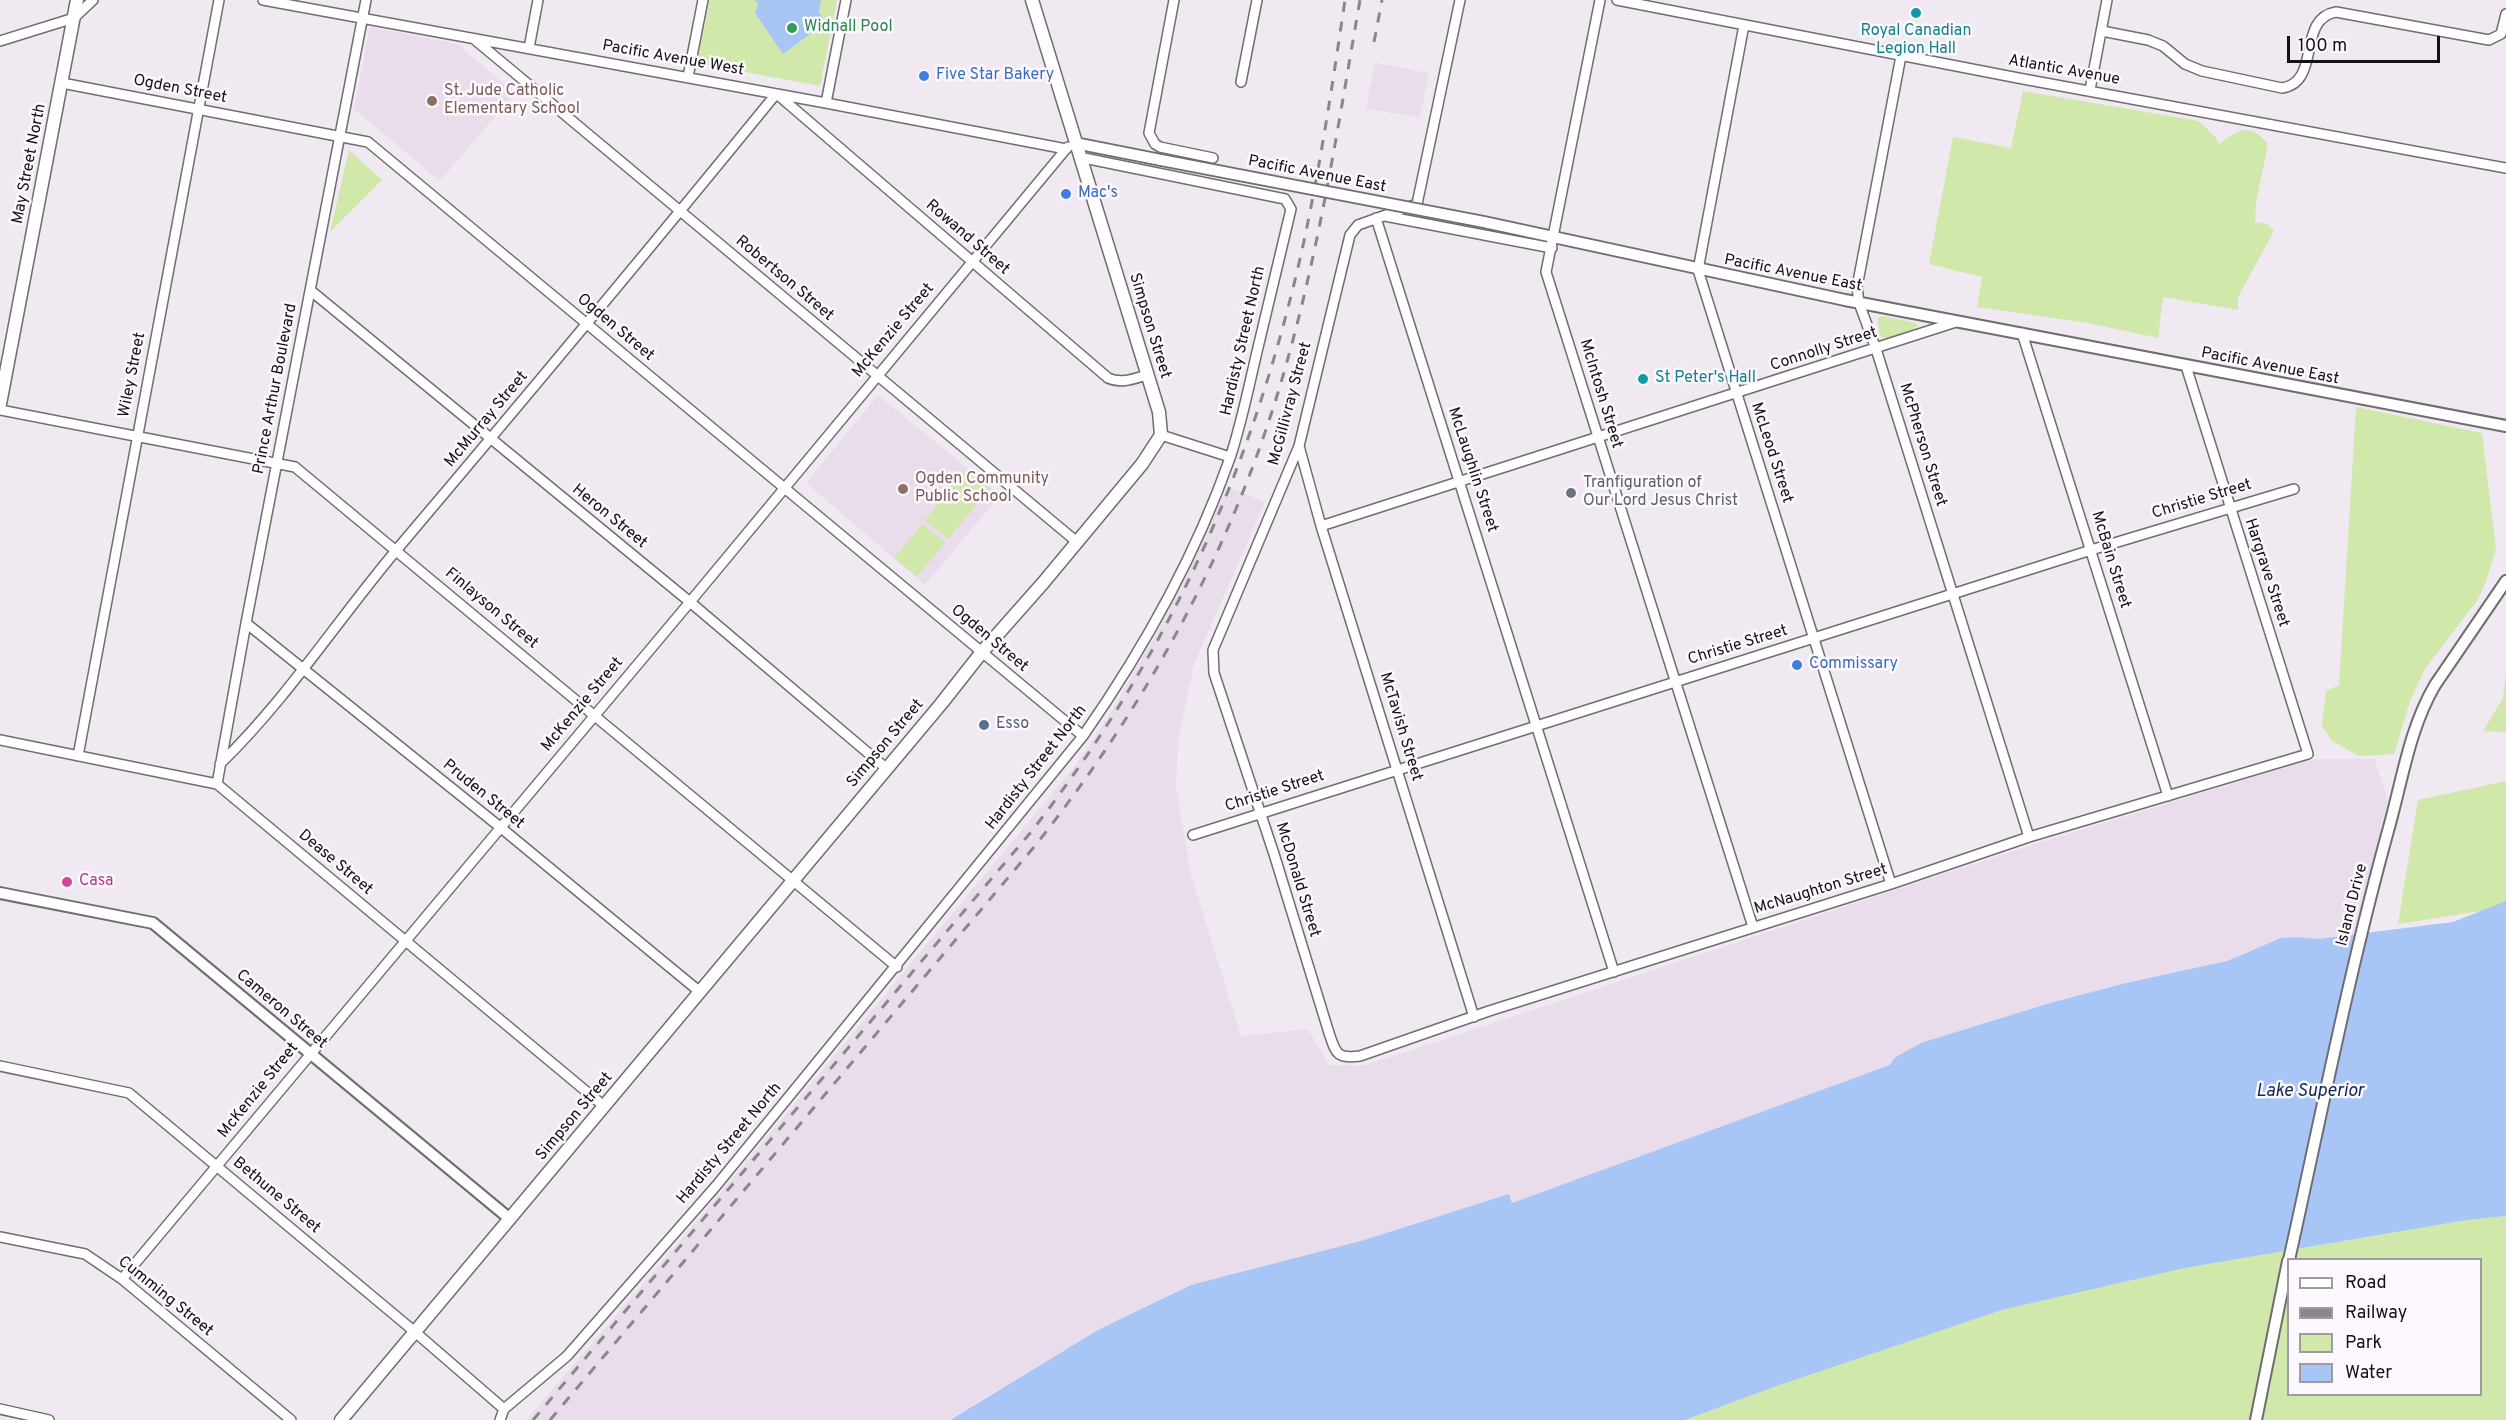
<!DOCTYPE html>
<style>
body{margin:0}
#map{position:relative;width:2506px;height:1420px;overflow:hidden;background:#f0e9f2;font-family:Overpass,sans-serif}
canvas{display:block}
.legend{position:absolute;left:2287px;top:1258px;width:195px;height:138px;box-sizing:border-box;background:#fdf7fe;border:2px solid #9f9ba0;margin:0;padding:8px 10px;list-style:none;font-size:18px;color:#131114}
.legend li{display:flex;align-items:center;gap:12px;height:30px}
.legend b{width:30px;border:2px solid #9f9ba0}
.scale{position:absolute;left:2287px;top:36px;width:153px;height:27px;box-sizing:border-box;border:3px solid #131114;border-top:0;padding-left:8px;font-size:18px;line-height:21px;white-space:nowrap;color:#131114;-webkit-text-stroke:4px #fdf7fe;paint-order:stroke}
</style>
<div id="map">
<canvas width="2506" height="1420"></canvas>
<ul class="legend">
<li><b style="height:8px;background:#fff"></b>Road</li>
<li><b style="height:8px;background:#8a868c"></b>Railway</li>
<li><b style="height:16px;background:#d1e8ab"></b>Park</li>
<li><b style="height:16px;background:#a7c6f6"></b>Water</li>
</ul>
<div class="scale">100 m</div>
</div>
<script>
const ctx = document.querySelector('canvas').getContext('2d');
ctx.lineJoin = 'round';
function fill(path, color) { ctx.fillStyle = color; ctx.fill(path, 'evenodd'); }
function strokePath(path, color, width, dash) { ctx.strokeStyle = color; ctx.lineWidth = width; ctx.lineCap = dash ? 'butt' : 'round'; ctx.setLineDash(dash || []); ctx.stroke(path); }
function label(font, color, halo, rows, align = 'center') {
  ctx.font = font + ' Overpass,sans-serif'; ctx.lineWidth = 5; ctx.setLineDash([]); ctx.textBaseline = 'middle'; ctx.strokeStyle = halo; ctx.fillStyle = color; for (const [text, x, y, turn = 0] of rows) {
    ctx.save(); ctx.translate(x, y); ctx.rotate((+turn || 0) * Math.PI / 180); ctx.textAlign = isNaN(turn) ? turn : align; if (halo) ctx.strokeText(text, 0, 0); ctx.fillText(text, 0, 0); ctx.restore();
  }
}
const built = new Path2D(`
 M370,27L461,45L465,51L515,93L440,181L354,109Z
 M1375,63L1429,73L1420,118L1366,108Z
 M878,395L1000,495L925,585L806,483Z
 M1228,487L1265,502L1194,664L1178,740L1176,788L1191,875L1241,1036L1308,1029L1329,1065L1363,1066L2032,845L2313,759H2374L2388,800L2356,934L2318,939L2297,937L2281,938L2227,961L2126,983L2050,1003L1894,1057L1891,1065L1541,1193L1511,1203L1508,1195L1361,1241L1098,1330L948,1420H526L698,1220L1074,767L1107,719L1156,634Z`);
const green = new Path2D(`
 M710,0H837L820,86L697,63Z
 M2023,91L2199,121L2217,139L2219,144C2239,129 2249,122 2268,144L2256,203L2255,222L2267,224L2274,231L2238,297V310L2163,297L2158,338L2088,323L1977,307L1982,277L1929,264L1953,137L2011,148Z
 M349,150L382,180L330,232Z
 M1882,316L1916,323L1918,326C1906,333 1891,345 1879,335L1878,318Z
 M2356,407L2482,433L2496,549L2486,581L2477,601L2426,667L2410,701L2394,754L2359,756L2332,741L2322,726L2326,691L2339,685Z
 M967,469L990,488L948,539L925,520Z
 M923,524L945,543L917,576L894,558Z
 M2506,671V732L2483,731L2503,698Z
 M2506,781V907L2398,924L2418,800Z
 M2506,1216V1420H1685L1774,1387L2002,1310L2185,1268L2467,1220ZM2288,1260H2480V1394H2288Z`);
const water = new Path2D(`
 M755,0H821L819,12L825,23L783,54L755,13L758,4Z
 M2506,901V1216L2467,1220L2185,1268L2002,1310L1774,1387L1685,1420H950L1098,1330L1191,1285L1361,1241L1509,1194L1512,1203L1890,1065L1894,1058L1921,1043L2050,1003L2126,983L2227,961L2281,938L2297,937L2318,939L2453,922Z`);
const minor = new Path2D(`
 M263,0L826,103L1066,149L1068,147
 M1174,0L1149,133L1155,144L1160,147L1213,158
 M1460,0L1417,204L1358,225L1350,235L1299,446L1213,650L1214,673L1274,854L1329,1033C1336,1054 1337,1059 1360,1056L1489,1011L1891,884L2029,837L2308,754L2186,366
 M1600,0L1546,272L1753,927
 M1617,0L2018,78L2506,168
 M1744,25L1698,270L1891,884
 M2102,31L2148,40L2163,46L2185,64L2202,71L2282,88C2322,82 2296,19 2336,12L2489,40L2501,34L2506,14
 M474,39L1077,542
 M0,41L74,18L93,0
 M529,48L538,0
 M1901,56L1857,287L1859,303L1876,349L2029,837
 M688,77L703,0
 M1241,82L1257,0
 M62,83L368,142L1083,736
 M2090,90L2107,0
 M778,95L1108,378C1121,384 1133,379 1147,375
 M826,103L846,0
 M1385,216L1552,248
 M1376,218L1614,972
 M310,290L690,602L887,769
 M2022,333L2168,796
 M0,410L295,467L897,967
 M1161,435L1230,457
 M1299,446L1321,526L1474,1017
 M1321,526L1956,322
 M246,623L500,827L700,992
 M0,740L217,784L605,1107
 M78,756L219,0
 M220,764C288,698 338,619 399,547C526,397 652,246 776,94
 M217,784L246,623L366,0
 M1193,835L2091,550L2294,489
 M0,1066L129,1093L415,1332L504,1409
 M0,1237L85,1254L122,1279L291,1420
 M122,1279L690,602L1066,149
 M0,1409L49,1420
 M500,1420L504,1409L567,1356L716,1186L1083,736C1143,650 1195,557 1230,458C1241,425 1248,390 1256,356C1268,307 1279,258 1291,209L1285,199L1079,157`);
const tertiary = new Path2D(`
 M1075,143L1161,160
 M1484,222L1845,300L2506,426
 M0,893L153,923L510,1219
 M2289,1260C2321,1116 2349,972 2388,831C2402,782 2409,729 2435,685L2506,581
 M2256,1420L2288,1261`);
const secondary = new Path2D(`
 M0,404L77,0
 M341,1420L941,704L982,652L1043,583L1142,464L1161,435L1159,412L1032,0`);
const rail = new Path2D(`
 M1374,42L1382,0
 M533,1420L1031,832C1171,652 1255,464 1304,241C1321,161 1333,81 1345,0
 M550,1420L1034,847C1149,703 1239,537 1288,358C1321,240 1339,120 1360,0`);
const tertiaryBridge = new Path2D(`
 M1161,160L1484,222`);
const markers = [
 [1916,13,6,"#0f9aa8"],
 [792,28,6,"#2e9e5b"],
 [924,76,6,"#3f7fe0"],
 [432,101,6,"#8d6e63"],
 [1066,194,6,"#3f7fe0"],
 [1643,379,6,"#0f9aa8"],
 [903,489,6,"#8d6e63"],
 [1571,493,6,"#6b7280"],
 [1797,665,6,"#3f7fe0"],
 [984,725,6,"#5c6f8a"],
 [67,882,6,"#d1479c"]
];
const leisureNames = [
 ["Widnall Pool",804,28]
];
const cultureNames = [
 ["Royal Canadian",1916,32],
 ["Legion Hall",1916,50],
 ["St Peter's Hall",1655,379,"left"]
];
const streetNames = [
 ["Pacific Avenue West",673,59,10],
 ["Atlantic Avenue",2064,71,10],
 ["Ogden Street",180,90,11],
 ["May Street North",30,164,-79],
 ["Pacific Avenue East",1317,175,11],
 ["Rowand Street",967,238,41],
 ["Pacific Avenue East",1793,274,11],
 ["Robertson Street",784,279,40],
 ["Simpson Street",1149,326,73],
 ["Ogden Street",615,328,40],
 ["McKenzie Street",894,331,-50],
 ["Hardisty Street North",1244,341,-77],
 ["Connolly Street",1824,350,-18],
 ["Pacific Avenue East",2270,367,11],
 ["Wiley Street",133,375,-79],
 ["Prince Arthur Boulevard",276,389,-79],
 ["McIntosh Street",1600,394,73],
 ["McGillivray Street",1291,404,-75],
 ["McMurray Street",487,420,-50],
 ["McPherson Street",1922,445,73],
 ["McLeod Street",1771,453,72],
 ["McLaughlin Street",1472,470,72],
 ["Christie Street",2202,500,-17],
 ["Heron Street",609,517,39],
 ["McBain Street",2110,560,73],
 ["Hargrave Street",2266,573,72],
 ["Finlayson Street",491,609,40],
 ["Ogden Street",989,639,40],
 ["Christie Street",1738,646,-17],
 ["McKenzie Street",583,705,-50],
 ["McTavish Street",1400,727,73],
 ["Simpson Street",886,744,-50],
 ["Hardisty Street North",1037,768,-52],
 ["Christie Street",1275,792,-18],
 ["Pruden Street",483,795,39],
 ["Dease Street",335,863,40],
 ["McDonald Street",1297,880,73],
 ["McNaughton Street",1821,890,-17],
 ["Island Drive",2353,905,-76],
 ["Cameron Street",281,1010,40],
 ["McKenzie Street",259,1091,-51],
 ["Simpson Street",575,1117,-50],
 ["Hardisty Street North",730,1144,-50],
 ["Bethune Street",276,1196,40],
 ["Cumming Street",165,1297,39]
];
const shopNames = [
 ["Five Star Bakery",936,76],
 ["Mac's",1078,194],
 ["Commissary",1809,665]
];
const educationNames = [
 ["St. Jude Catholic",444,92],
 ["Elementary School",444,110],
 ["Ogden Community",915,480],
 ["Public School",915,498]
];
const worshipNames = [
 ["Tranfiguration of",1583,484],
 ["Our Lord Jesus Christ",1583,502]
];
const serviceNames = [
 ["Esso",996,725]
];
const hotelNames = [
 ["Casa",79,882]
];
const waterNames = [
 ["Lake Superior",2310,1092]
];
fill(built, '#e9dceb');
fill(green, '#d1e8ab');
fill(water, '#a7c6f6');
strokePath(minor, '#716b72', 12);
strokePath(tertiary, '#716b72', 14);
strokePath(secondary, '#716b72', 15);
strokePath(minor, '#fff', 9);
strokePath(tertiary, '#fff', 10);
strokePath(secondary, '#fff', 12);
strokePath(rail, '#8a868c', 3, [10, 10]);
strokePath(tertiaryBridge, '#716b72', 14, []);
strokePath(tertiaryBridge, '#fff', 10);
for (const [x, y, r, color] of markers) { const dot = new Path2D(); dot.arc(x, y, r, 0, 2 * Math.PI); ctx.fillStyle = color; ctx.fill(dot); strokePath(dot, '#fdf7fe', 2); }
label('16px', '#27864d', '#fdf7fe', leisureNames, 'left');
label('16px', '#0d838f', '#fdf7fe', cultureNames);
label('16px', '#131114', '#fdf7fe', streetNames);
label('16px', '#366cbe', '#fdf7fe', shopNames, 'left');
label('16px', '#785e54', '#fdf7fe', educationNames, 'left');
label('16px', '#5b616d', '#fdf7fe', worshipNames, 'left');
label('16px', '#4e5e75', '#fdf7fe', serviceNames, 'left');
label('16px', '#b23c85', '#fdf7fe', hotelNames, 'left');
label('italic 18px', '#082858', '#fdf7fe', waterNames);
</script>
